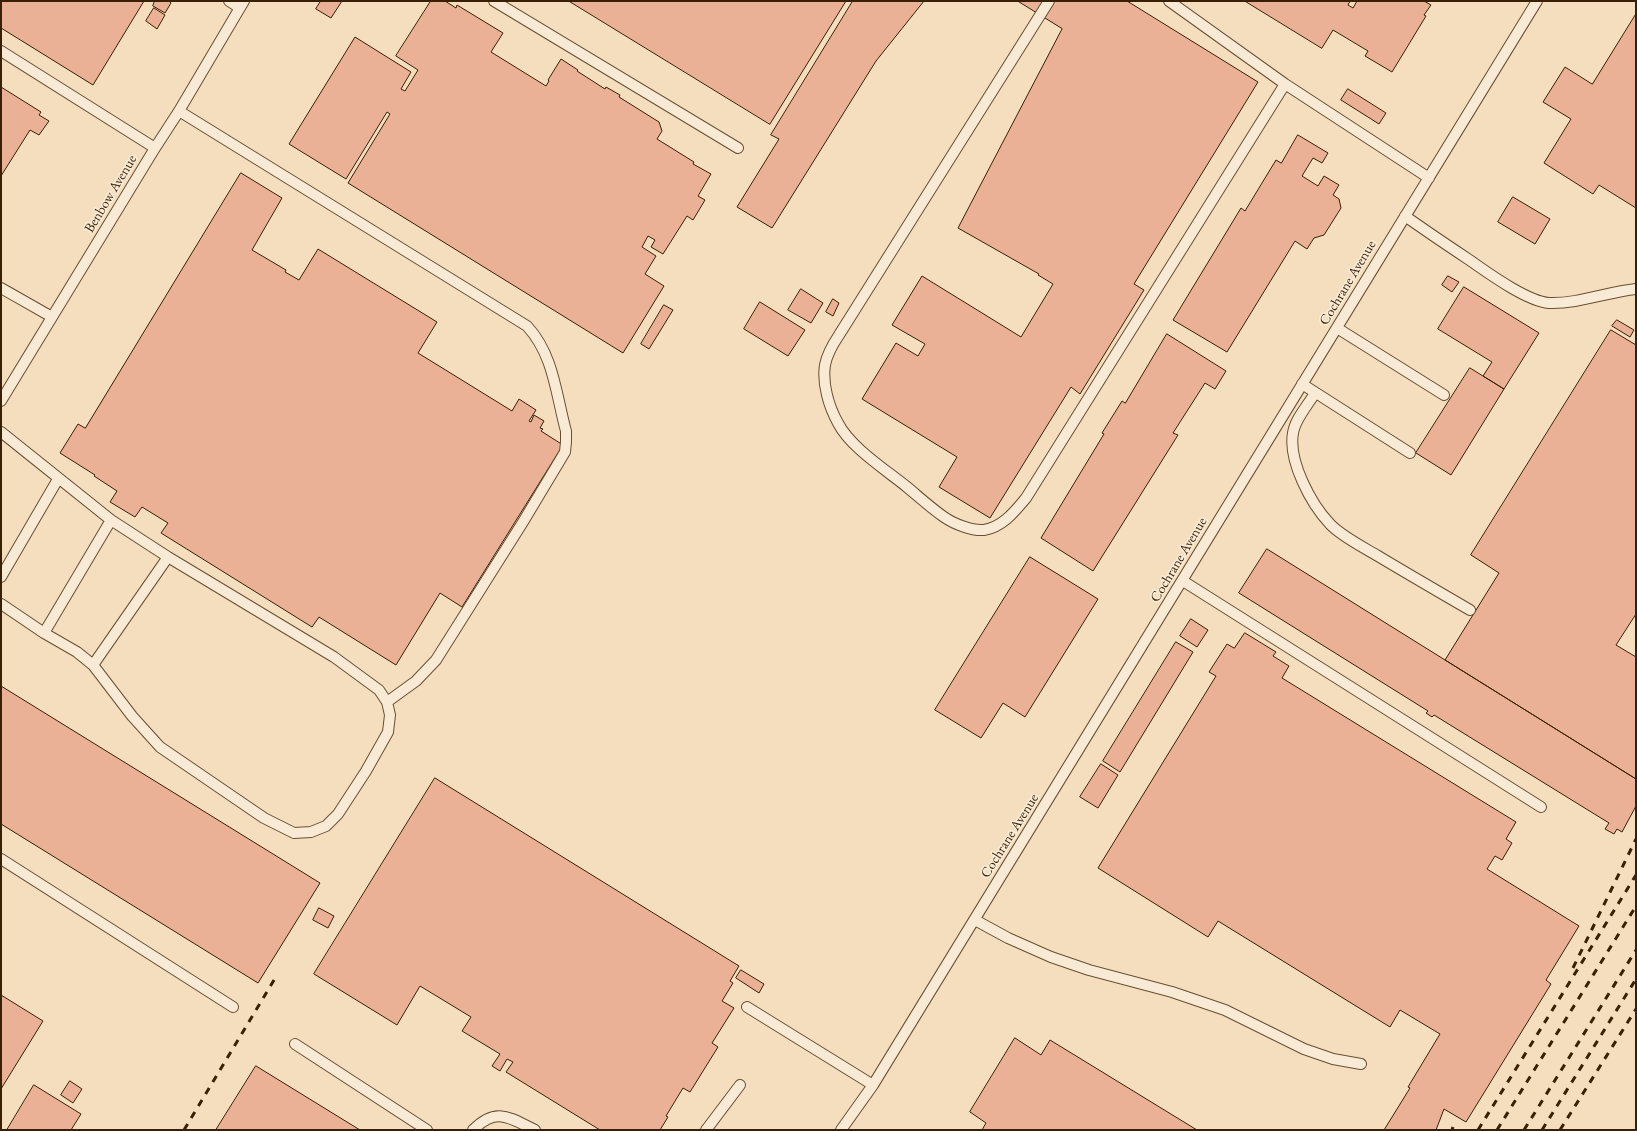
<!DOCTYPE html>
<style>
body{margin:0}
#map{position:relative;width:1637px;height:1131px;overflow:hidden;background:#f5debd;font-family:"EB Garamond",serif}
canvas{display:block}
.frame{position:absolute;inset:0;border:2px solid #391f03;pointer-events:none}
</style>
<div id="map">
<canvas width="1637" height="1131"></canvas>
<div class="frame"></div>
</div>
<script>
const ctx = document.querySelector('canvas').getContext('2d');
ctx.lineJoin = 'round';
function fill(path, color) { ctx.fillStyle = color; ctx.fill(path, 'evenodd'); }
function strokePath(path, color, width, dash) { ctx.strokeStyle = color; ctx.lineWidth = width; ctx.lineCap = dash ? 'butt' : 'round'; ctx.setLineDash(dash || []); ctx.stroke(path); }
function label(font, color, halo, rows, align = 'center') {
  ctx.font = font + ' "EB Garamond",serif'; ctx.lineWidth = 3.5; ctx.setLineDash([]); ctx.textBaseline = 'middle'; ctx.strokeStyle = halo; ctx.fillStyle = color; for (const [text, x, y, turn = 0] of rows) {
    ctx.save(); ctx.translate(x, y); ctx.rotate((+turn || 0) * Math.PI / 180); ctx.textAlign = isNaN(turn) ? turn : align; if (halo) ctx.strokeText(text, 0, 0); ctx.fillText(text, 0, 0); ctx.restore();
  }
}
const building = new Path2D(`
 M1,1H144L93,85L1,28Z
 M155,1H169L171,3L165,13L153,6Z
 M321,1H342L331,18L316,9Z
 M431,1H445L456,8L457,5L503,33L491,52L546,86L549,81L548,80L561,59L578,70L577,71L605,89L606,87L620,95L619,97L659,122L662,131L657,139L694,162L693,164L711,174L698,196L705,200L693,220L687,216L663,254L651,247L655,240L648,236L642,247L656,256L645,274L664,286L623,353L348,183L390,114L387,112L346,179L289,144L355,37L411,72L401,89L405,91L418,70L396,56Z
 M569,1H846L770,124Z
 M853,1H924L876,61L772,228L737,207L779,139L771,135Z
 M1018,1H1127L1258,82L1134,284L1144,290L1080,394L1071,387L990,518L939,487L957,457L862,399L896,343L918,356L925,344L892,325L922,276L1021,337L1053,284L1038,275L1039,274L958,228L1062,29Z
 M1245,1H1350L1348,5L1353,8L1357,1H1424L1431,5L1424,15L1426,16L1392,72L1365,56L1368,51L1333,30L1322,48Z
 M154,8L165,15L157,29L146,21Z
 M1636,14V208L1599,185L1593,194L1544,163L1571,119L1543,102L1565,67L1592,84Z
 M1,87L41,112L39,115L49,121L39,135L30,130L1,176Z
 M1348,89L1386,113L1379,124L1341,100Z
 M1298,135L1328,153L1322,163L1313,158L1302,176L1318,186L1324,176L1339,185L1333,195L1339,199L1341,208L1324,235L1314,238L1307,249L1295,241L1227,352L1173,320L1241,208L1245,211L1276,160L1281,163Z
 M241,173L282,198L252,250L286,270L285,272L299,280L318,249L437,322L418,353L512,411L519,399L536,410L529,421L531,422L534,415L544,421L540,428L543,429L541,431L563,445L462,607L440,593L396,665L319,617L312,627L161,533L168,523L142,507L135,517L110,502L117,491L94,476L95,475L60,453L78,424L85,428Z
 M1513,197L1550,219L1535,244L1498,222Z
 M1448,276L1459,282L1452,292L1442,285Z
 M1464,287L1539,333L1504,389L1483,376L1492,362L1438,329Z
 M801,289L823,303L811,323L788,310Z
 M833,299L839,303L833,316L826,312Z
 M760,302L805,330L788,356L744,329Z
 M664,305L673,310L649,349L641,344Z
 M1617,320L1634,330L1630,337L1612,326Z
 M1611,330L1636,345V614L1616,645L1636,657V779L1445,660L1499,573L1471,555Z
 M1167,334L1226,371L1215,389L1205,383L1173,433L1178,435L1093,571L1041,538L1104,434L1102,433L1122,401L1125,403Z
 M1470,368L1504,389L1451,475L1416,453Z
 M1267,549L1636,779V806L1622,832L1617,829L1614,834L1605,829L1609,823L1434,715L1432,717L1426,713L1428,711L1239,593Z
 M1030,557L1098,599L1025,717L1003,703L981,738L935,710Z
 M1191,619L1208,630L1197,647L1180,636Z
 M1245,633L1276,652L1273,656L1289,666L1282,678L1516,822L1506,839L1512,843L1502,860L1495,856L1487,869L1579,926L1546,980L1551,984L1466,1122L1444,1109L1436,1130H1384L1410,1088L1408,1087L1440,1034L1400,1010L1390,1027L1218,921L1208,937L1098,868L1216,676L1209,672L1227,644L1234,648Z
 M1176,642L1193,652L1120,772L1103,761Z
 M1,686L320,883L258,983L1,824Z
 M1101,764L1118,775L1098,808L1080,797Z
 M435,778L739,966L730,981L733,983L722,1001L734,1008L712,1043L718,1047L690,1092L683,1088L666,1116L668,1117L660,1130H600L506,1072L513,1062L507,1059L500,1071L492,1066L500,1054L462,1031L471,1017L420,986L397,1025L314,974Z
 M319,908L334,916L328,928L313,920Z
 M741,970L764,984L759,993L736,978Z
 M1,995L43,1021L1,1089Z
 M1015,1038L1041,1055L1050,1040L1197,1130H982L986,1123L970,1112Z
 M256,1066L360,1130H216Z
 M70,1081L82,1089L73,1103L61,1095Z
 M34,1085L81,1114L71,1130H7Z`);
const service = new Path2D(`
 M229,1L240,8
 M494,1L738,148
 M1049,1L839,335C833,344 827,354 825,365C822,384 829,407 838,423C850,447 886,470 907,487C919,497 931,508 944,517C954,524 972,531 984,530C1003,527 1015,511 1026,498L1285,84
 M1169,1L1285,84L1429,178
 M1,51L155,148
 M179,111L527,326C554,355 556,395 566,431V442L565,452L523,522L436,660L416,681L387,702
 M1405,216C1426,231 1447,245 1468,259C1487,272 1526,301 1549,303C1578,304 1607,292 1636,289
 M1,288L52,317
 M1337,328L1444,395
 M1302,384L1410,453
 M1315,393C1308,405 1295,419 1293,433C1288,461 1311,504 1330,524C1341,536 1363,547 1378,556C1408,574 1439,592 1470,610
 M1,401L155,148L179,111L244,1
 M1,432L111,520L168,557L334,657L379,690L387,702L390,715L388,732L366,771L338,814L326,826L311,832L294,833L264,818L160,747L132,716L93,665L77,652L44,633L1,604
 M1,577L58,479
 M1183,581L1541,807
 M44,633L111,520
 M93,665L168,557
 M1,859L233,1007
 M975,920L1008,938L1051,957L1089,970L1172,992L1225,1010L1304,1049L1333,1059L1361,1064
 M747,1007L873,1085
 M295,1044L427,1130
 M473,1130C496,1106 510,1118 535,1130
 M706,1130L740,1085
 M841,1130L873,1085L1537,1`);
const rail = new Path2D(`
 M1573,968L1636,839
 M184,1130L277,975
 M1452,1130L1453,1127
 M1478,1130L1636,875
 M1497,1130L1636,906
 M1524,1130L1636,950
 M1542,1130L1636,979
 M1560,1130L1636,1009`);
const streetNames = [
 ["Benbow Avenue",111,194,-59],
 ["Cochrane Avenue",1348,283,-59],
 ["Cochrane Avenue",1179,560,-59],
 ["Cochrane Avenue",1010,836,-58]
];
fill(building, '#eab197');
strokePath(building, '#391f03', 1);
strokePath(service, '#684f32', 12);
strokePath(service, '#f8ead4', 10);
strokePath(rail, '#391f03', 3, [7, 7]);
label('14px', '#391f03', '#f8ead4', streetNames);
</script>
